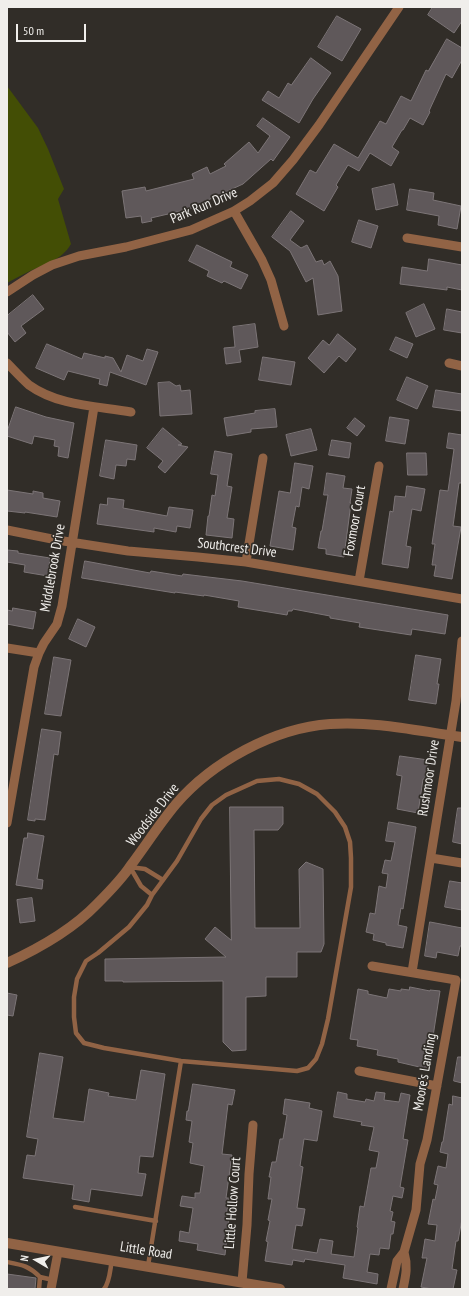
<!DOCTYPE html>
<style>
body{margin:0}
#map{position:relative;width:469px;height:1296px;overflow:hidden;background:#312d28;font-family:"PT Sans Narrow",sans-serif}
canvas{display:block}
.frame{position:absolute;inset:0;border:8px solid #f0eeeb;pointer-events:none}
.north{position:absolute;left:16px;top:1240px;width:40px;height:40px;-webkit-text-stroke:3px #312d28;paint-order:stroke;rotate:279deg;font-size:11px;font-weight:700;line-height:16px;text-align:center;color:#f0eeeb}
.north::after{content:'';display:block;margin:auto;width:14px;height:18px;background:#f0eeeb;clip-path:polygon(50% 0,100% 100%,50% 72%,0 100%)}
.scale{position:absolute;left:16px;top:24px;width:70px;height:18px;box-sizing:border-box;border:2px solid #f0eeeb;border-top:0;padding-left:5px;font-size:12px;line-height:14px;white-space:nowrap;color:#f0eeeb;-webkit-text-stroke:3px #312d28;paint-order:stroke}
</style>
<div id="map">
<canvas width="469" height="1296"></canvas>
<div class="frame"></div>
<div class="north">N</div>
<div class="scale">50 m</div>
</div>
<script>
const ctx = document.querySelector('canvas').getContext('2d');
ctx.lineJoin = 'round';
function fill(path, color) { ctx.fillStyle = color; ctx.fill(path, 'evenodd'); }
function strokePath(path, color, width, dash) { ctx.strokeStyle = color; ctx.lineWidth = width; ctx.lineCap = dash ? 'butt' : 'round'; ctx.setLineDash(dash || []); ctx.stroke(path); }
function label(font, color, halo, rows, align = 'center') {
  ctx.font = font + ' "PT Sans Narrow",sans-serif'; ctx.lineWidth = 3.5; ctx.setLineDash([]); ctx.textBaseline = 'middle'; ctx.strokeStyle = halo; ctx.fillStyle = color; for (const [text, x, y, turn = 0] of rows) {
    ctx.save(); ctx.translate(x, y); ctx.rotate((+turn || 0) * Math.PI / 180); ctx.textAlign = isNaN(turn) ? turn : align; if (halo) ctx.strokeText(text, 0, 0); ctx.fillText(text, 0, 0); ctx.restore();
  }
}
const green = new Path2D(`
 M7,86L38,128L48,149L64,189L58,199L71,244C62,260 45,264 30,271C22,275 14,279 7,283Z`);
const building = new Path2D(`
 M433,7H462V21L454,33L428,15Z
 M337,16L361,29L342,61L318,47Z
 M447,39L462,48V60L452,78L446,74L429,111L430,112L423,125L410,118L403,130H402L392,147L399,152L391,166L370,153L359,171L348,165L336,185L338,187L324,211L296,194L310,170L316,173L334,144L358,158L380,121L386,124L401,96L411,101L426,70L428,71Z
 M311,58L331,73L313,99L299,123L262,100L268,91L279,98L288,83L291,85Z
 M263,118L290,137L273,161L271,159L243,184L197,205L198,207L151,218L152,221L142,223L141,216L126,218L122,191L145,187L146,191L194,179L192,174L207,167L210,174L226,166L224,164L249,142L258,153L270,136L257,126Z
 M394,184L398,205L376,210L372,189Z
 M410,189L434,193L433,200L461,206L457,229L438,225L439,216L407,210Z
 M291,211L304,221L290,240L301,248L307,245L316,262L322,260L324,265L330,261L338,276L342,311L318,315L313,278L306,282L290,251L272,237Z
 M359,220L378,226L371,248L352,242Z
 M197,245L232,262L230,267L248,275L241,289L224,281L222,283L207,276L209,271L189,261Z
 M429,259L462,265V290L447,287V290L400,284L402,267L427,271Z
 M33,295L44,309L21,326L26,333L15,342L7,332V316Z
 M424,304L435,329L416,337L406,313Z
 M447,309L462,312V333L444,330Z
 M255,324L258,347L239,350L241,362L226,364L224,348L235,347L233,327Z
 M338,334L356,349L346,362L339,356L324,373L308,358L323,340L329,345Z
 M396,337L413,344L407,358L390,350Z
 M47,344L82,359L84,353L105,358V356L113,358L121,372L127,355L143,361L147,349L158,352L146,385L110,372L107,386L99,384L100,379L68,371L64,380L36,368Z
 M263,357L295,362L291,385L259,380Z
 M407,377L428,386L417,409L397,400Z
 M170,382L176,386L180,385L181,391L190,390L192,414L160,416L158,383Z
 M436,390L462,394V411L433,407Z
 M16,407L46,417L74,423L68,458L58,456L59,447L54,446L55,440L34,436L32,444L7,436V432Z
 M275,409L277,427L251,429V432L227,436L224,418L255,413V411Z
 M390,417L409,420L405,444L386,441Z
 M355,418L365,426L357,436L347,428Z
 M163,428L182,444L178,445L188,447L165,473L158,467L163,461L147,448Z
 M311,429L317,450L291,456L286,435Z
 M449,433L462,435V483H459L453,526L461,527L452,579L434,576L436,565H432L435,544H432L440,490L448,491L454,449L447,448Z
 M106,440L137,445L135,460L127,459L126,466L116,465L114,479L100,476Z
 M332,440L351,443L349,458L329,455Z
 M215,451L232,454L227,486L232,487L227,518L234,519L232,538L206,535L208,516H209L212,495L215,496L218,475L211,474Z
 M407,453H426L427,475H408Z
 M295,463L313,466L309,489L302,487L299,507L296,506L292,527L296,528L293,550L270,546L279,491L290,493Z
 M327,473L345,476L343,488L352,489L350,503H351L344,557L326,554V549L318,548L321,531H322L328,495H324Z
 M407,486L425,489L421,511L412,509L406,546L411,547L408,568L382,564L390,511L393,512L395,496L405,497Z
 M7,490L33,494V491L43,493V498L60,501L57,517L25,512V513L7,511Z
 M108,498L124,500L123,508L167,516L169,507L193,510L190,528L177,526L176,532L154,528V532L97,524L100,504L107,505Z
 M7,550L18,551V553L50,558L48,576L24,572L25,565L7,562Z
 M85,561L150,573L151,571L182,576L183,574L242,581L448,615L445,634L412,629L411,635L359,627L360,623L330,618V616L293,609L292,611H288L287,615L238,607L239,601L204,595V596L175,592V593L82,578Z
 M13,608L36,612L33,629L7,624V610L12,611Z
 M78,619L95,627L86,647L69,639Z
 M416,655L441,659L437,684H439L436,704L409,700Z
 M54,657L71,660L61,716L45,714Z
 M42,729L61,732L58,755L54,754L45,820L35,819V821L28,820Z
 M400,756L428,760L425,779H423L418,813L397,809L402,776L397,775Z
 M230,807H283V824L278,830H254L255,928H300L299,869L306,862L323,869L324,944L321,952H297V977H266V996L246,997V1050L232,1051L223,1042V981L123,982V981H105V959L226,957L205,939L215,927L231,940Z
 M458,808H462V844L453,842Z
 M389,822L416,827L403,909L401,908L398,925L407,927L403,948L386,945V943L373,940L374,934L366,932L370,913L375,914L379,886L386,888L388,874L382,873L385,860L391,861L395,842L386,841Z
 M28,833L44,836L37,879L43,880L42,889L16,885L24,838H27Z
 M450,881L462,883V910L445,907Z
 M32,898L35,921L20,923L17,900Z
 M430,922L462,928V946H460L458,956L437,952L436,958L425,956Z
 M410,987L430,991V990L440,991L428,1069L398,1062V1059L377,1055L378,1050L357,1046L358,1040L350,1039L358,989L368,991V994L387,998L389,989L401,991V989L409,990Z
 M7,993L17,995L13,1016L7,1015Z
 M40,1053L63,1057L53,1118L84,1122L89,1089L109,1093L108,1096L136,1100L141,1070L165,1074L153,1157L140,1156L138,1173L146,1174L142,1196L91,1189L89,1202L72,1199L74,1185L23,1178L27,1155L35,1156L38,1139L27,1137Z
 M458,1057H462V1083L454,1081Z
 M193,1084L235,1090L232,1105L228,1104L222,1154L232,1155L226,1198H229L226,1217L229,1218L225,1255L197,1250L198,1244L179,1241L180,1231L189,1233L193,1208L180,1206L182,1196L195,1198V1193H200L204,1166L190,1163L193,1143L189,1142L192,1121L186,1120L187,1111H188Z
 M338,1092L347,1094V1099L365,1102L366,1099L374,1101L376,1092L385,1093L384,1100L399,1102L401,1093L410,1095L403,1139L408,1140L400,1187L404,1188L402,1198L393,1196L390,1211L393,1212L391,1221L395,1222L393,1234H391L389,1249L380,1248L379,1255L370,1254L367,1272L378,1274L377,1284L343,1278L345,1265L305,1259L304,1262L293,1260L292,1265L265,1261L268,1242L266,1241L270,1221L268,1220L272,1199H268L271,1177H269L272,1162H276L280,1139H283L287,1115L283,1114L285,1099L310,1103L309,1108L322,1111L317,1141L304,1139L300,1166L303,1167L297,1208L305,1209L302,1226L296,1225L292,1249L317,1253L320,1239L333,1241L331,1254L354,1257L358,1228L357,1227L360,1206L364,1207L371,1168H376L379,1152L369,1150L374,1127L361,1125L362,1122L334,1117Z
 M453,1096L462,1098V1219L458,1241H456L452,1269L457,1270L453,1289H432L421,1287L427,1258H422L425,1239L435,1241L437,1225L428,1224L433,1199L435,1200L438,1185L434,1184L438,1166L446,1168L448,1154L440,1152L442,1142H443L449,1104L452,1105Z
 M7,1274L36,1278L35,1289H7Z`);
const service = new Path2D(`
 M279,779L299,784L317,794L335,812L345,827L350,842L351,858V887L328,1019L322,1044L316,1059L308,1068L297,1071L181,1061L104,1048L84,1043L76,1033L74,1017V997L77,979L86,961L98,953L129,927L147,905L152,895L177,861L201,819L212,805L226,795L257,781Z
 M130,867L141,886L152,895
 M130,867L145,869L163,880
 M75,1207L156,1221
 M7,1262C23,1265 29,1266 40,1277L39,1289
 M148,1266L181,1061
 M40,1277L53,1280
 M104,1289C110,1282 110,1269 112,1260`);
const minor = new Path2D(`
 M234,211L262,260L271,280L284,326
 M407,238L462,247
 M7,292L33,275L52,265L79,256L126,247L191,230L234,211L250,201L273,183L293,160L319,125L399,7
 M7,363C14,370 21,378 29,385C58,406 97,406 131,412
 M449,363L462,366
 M7,530L57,540L128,551L198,557L246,562L462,599
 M246,562L263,458
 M359,581L379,466
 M7,648L39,653
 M7,823L34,667L39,653L44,643L57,624L62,606L94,407
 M431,858L462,863
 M372,966L456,980L427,1140L420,1164L416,1210L404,1252L397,1261L391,1289
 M412,972L456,701L462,641
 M359,1071L437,1086
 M242,1282L247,1225L249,1174L253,1125
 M51,1289L58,1252
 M403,1289C406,1275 408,1266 404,1252`);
const tertiary = new Path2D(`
 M7,963C40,948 72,930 97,904C109,892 122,879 131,865C146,845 160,823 176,804C212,762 274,728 330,724C377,721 417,731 462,737
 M7,1243L280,1289`);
const streetNames = [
 ["Park Run Drive",204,206,-23],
 ["Foxmoor Court",355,521,-80],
 ["Southcrest Drive",237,548,7],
 ["Middlebrook Drive",53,568,-80],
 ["Rushmoor Drive",429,778,-81],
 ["Woodside Drive",153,815,-52],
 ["Moore's Landing",425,1072,-80],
 ["Little Hollow Court",233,1203,-86],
 ["Little Road",146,1251,9]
];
fill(green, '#434e05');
fill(building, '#5f585a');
strokePath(building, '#7c7577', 1);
strokePath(service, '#916345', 4.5);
strokePath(minor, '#916345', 9);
strokePath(tertiary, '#916345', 10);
label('14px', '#f0eeeb', '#312d28', streetNames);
</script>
